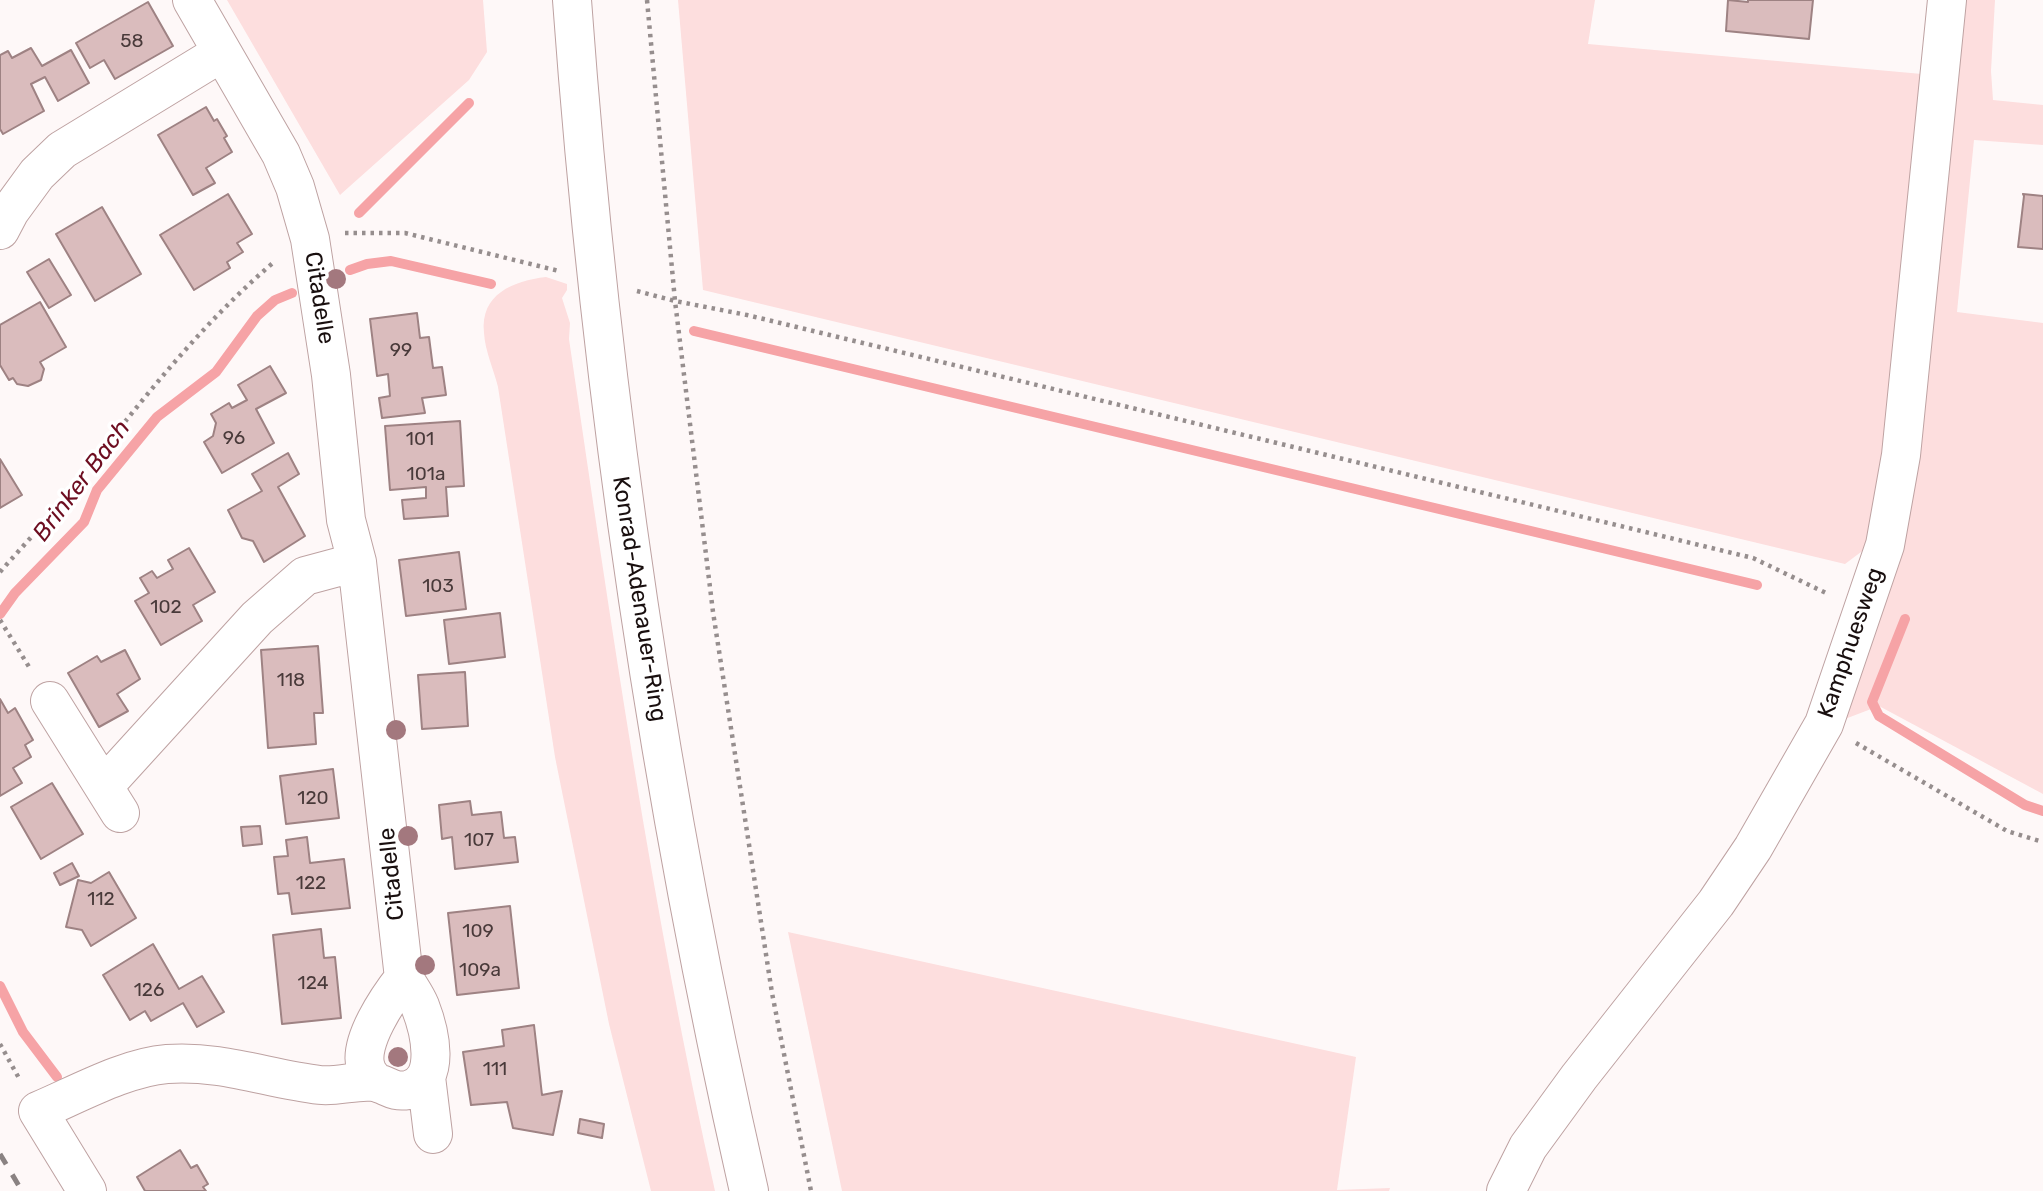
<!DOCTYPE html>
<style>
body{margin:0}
canvas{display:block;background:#fef8f8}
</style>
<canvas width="2043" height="1191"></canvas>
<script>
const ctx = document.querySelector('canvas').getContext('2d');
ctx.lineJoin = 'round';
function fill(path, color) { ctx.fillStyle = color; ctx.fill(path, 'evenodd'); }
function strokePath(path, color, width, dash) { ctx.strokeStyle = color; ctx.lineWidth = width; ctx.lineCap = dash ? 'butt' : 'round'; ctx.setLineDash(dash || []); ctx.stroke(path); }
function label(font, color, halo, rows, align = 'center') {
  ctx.font = font + ' Rubik,sans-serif'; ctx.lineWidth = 7; ctx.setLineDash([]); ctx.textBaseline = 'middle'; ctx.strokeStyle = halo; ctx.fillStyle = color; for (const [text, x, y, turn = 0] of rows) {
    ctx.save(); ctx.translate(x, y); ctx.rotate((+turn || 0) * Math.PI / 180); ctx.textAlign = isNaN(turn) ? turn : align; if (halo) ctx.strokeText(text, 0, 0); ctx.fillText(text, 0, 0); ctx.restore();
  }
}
const green = new Path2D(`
 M227,0H483L487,52L469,80L340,195Z
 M678,0H1595L1588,44L1922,74L1890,415L1869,546L1845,564L703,290Z
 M1964,0H1995L1991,71L1993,100L2043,105V145L1974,140L1957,312L2043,323V794L1879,706L1837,722Z
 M546,277L567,284V290L562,298L570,323L569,339C611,625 652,910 715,1191H651L609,1024L555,757L498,387C494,370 485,351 484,333C480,294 513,281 546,277Z
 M788,932L1356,1057L1337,1190L1390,1188L1389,1191H842Z`);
const stream = new Path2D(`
 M359,213L469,103
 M350,270L367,264L391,261L491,284
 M694,331L1757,585
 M0,614L15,593L84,522L97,490L157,417L216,372L257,316L275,300L292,293
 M1905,619L1872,702L1879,716L2025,805L2043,811
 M0,986L23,1032L57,1077`);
const building = new Path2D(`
 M1728,0L1748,2V0H1813L1809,39L1726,31Z
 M148,2L173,46L115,79L104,60L90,68L76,43Z
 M31,48L42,66L71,50L89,83L58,101L45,77L31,84L44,111L3,134L0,129V55L8,51L12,58Z
 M206,107L214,121L217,119L227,136L224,138L232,152L206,168L215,183L193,195L158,135Z
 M228,194L252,234L237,243L243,252L227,262L230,268L194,290L160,235Z
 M2023,194L2043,196V249L2018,247L2024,196Z
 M102,207L141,274L95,301L56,234Z
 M49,259L71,295L49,308L27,272Z
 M40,302L66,347L40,362L44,369L41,380L28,386L17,384L13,378L9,380L0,365V325Z
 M417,313L420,338L429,337L433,368L442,367L446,395L422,398L425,413L382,418L379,398L390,396L388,374L377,376L370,319Z
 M270,366L286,393L256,409L274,443L222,473L204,442L213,436L216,423L211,414L229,403L232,408L247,400L238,385Z
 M460,421L464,486L446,487L448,516L404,519L402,500L426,498V487L390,490L385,426Z
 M288,453L299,474L278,487L305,536L264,562L253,541L242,538L228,510L262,491L252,474Z
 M0,459L22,495L0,508Z
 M189,548L215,592L193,605L202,621L161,645L135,601L149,593L140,578L152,571L157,578L173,569L168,560Z
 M459,552L466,609L406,616L399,560Z
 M500,613L505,657L449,664L444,620Z
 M318,646L323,713H314L316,744L268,748L261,650Z
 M125,650L140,679L117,694L128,711L99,727L68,673L97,656L101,662Z
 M465,672L468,726L422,729L418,675Z
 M0,699L8,713L15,708L33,740L25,745L31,757L13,768L22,783L0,796Z
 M333,769L339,818L286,824L280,776Z
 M52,783L83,834L41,859L11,807Z
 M470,801L472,815L501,812L504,838L515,837L518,862L455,869L452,837L442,839L439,805Z
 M260,826L262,844L243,846L241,827Z
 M307,837L310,863L344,859L350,908L292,914L289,893L278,894L274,857L288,856L286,840Z
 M72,863L79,876L60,885L54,873Z
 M109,872L136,918L91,946L82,930L66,927L78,880L91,883Z
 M510,906L519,988L457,995L448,913Z
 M321,929L324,958L335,957L341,1018L282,1024L273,935Z
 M153,944L179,989L202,976L224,1012L197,1027L183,1003L151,1021L145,1011L130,1020L103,975Z
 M534,1025L542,1095L562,1091L553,1135L513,1128L507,1102L471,1105L463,1052L504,1046L502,1030Z
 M580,1119L604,1124L602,1138L578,1133Z
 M180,1150L191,1168L197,1165L208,1184L203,1187L206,1191H145L137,1177Z`);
const path = new Path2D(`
 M647,0L675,301L713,612L772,993L811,1191
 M345,233H405L559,271
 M637,291L675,301L747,315L1753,558L1828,594
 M0,572C21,548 43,525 63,500C129,417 193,331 274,262
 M0,620L31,670
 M1856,743L2007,831L2043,842
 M0,1044L20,1080`);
const minor = new Path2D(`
 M0,230L10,211L37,174L62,150L221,53
 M50,701L120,813
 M104,786L257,618L305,576L357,562
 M426,1077L433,1134
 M375,1082C372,1078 367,1073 366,1068C357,1043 389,997 404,978
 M87,1191L38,1111C76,1095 126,1067 167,1064C222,1060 268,1079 320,1085C337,1087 356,1080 373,1082C387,1084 392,1093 408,1090C443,1081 429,1029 420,1006C416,996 409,987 404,978L357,562L346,520L331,375L310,239L295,187L281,154L192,0
 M1506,1191L1528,1147L1579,1077L1716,903L1753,848L1824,724L1885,545L1901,455L1947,0`);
const major = new Path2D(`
 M572,0C601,400 660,800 749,1191`);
const rail = new Path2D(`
 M0,1154L22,1191`);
const trees = [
 [336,279],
 [396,730],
 [408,836],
 [425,965],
 [398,1057]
];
const numberNames = [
 ["58",132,42],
 ["99",401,351],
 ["96",234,439],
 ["101",420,440],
 ["101a",426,475],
 ["103",438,587],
 ["102",166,608],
 ["118",291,681],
 ["120",313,799],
 ["107",479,841],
 ["122",311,884],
 ["112",101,900],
 ["109",478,932],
 ["109a",480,971],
 ["124",313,984],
 ["126",149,991],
 ["111",495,1070]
];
const streetNames = [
 ["Citadelle",319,298,81],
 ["Konrad-Adenauer-Ring",639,599,81],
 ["Kamphuesweg",1851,643,-71],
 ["Citadelle",392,874,-96]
];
const waterNames = [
 ["Brinker Bach",82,481,-53]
];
fill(green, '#fddede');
strokePath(stream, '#f6a3a6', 10);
fill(building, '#dabcbd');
strokePath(building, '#9e8283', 2);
strokePath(minor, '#bea2a2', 40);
strokePath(major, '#bea2a2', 40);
strokePath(path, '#968e8e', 4.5, [3.5, 5]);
strokePath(minor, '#fff', 38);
strokePath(major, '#fff', 38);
strokePath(rail, '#8a8282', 5, [12, 12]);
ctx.fillStyle = '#a3787e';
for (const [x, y] of trees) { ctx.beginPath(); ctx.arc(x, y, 10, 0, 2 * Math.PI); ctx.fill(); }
label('19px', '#493a3a', null, numberNames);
label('23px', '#190f0f', '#fff', streetNames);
label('italic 24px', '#6d0d20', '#fff', waterNames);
</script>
